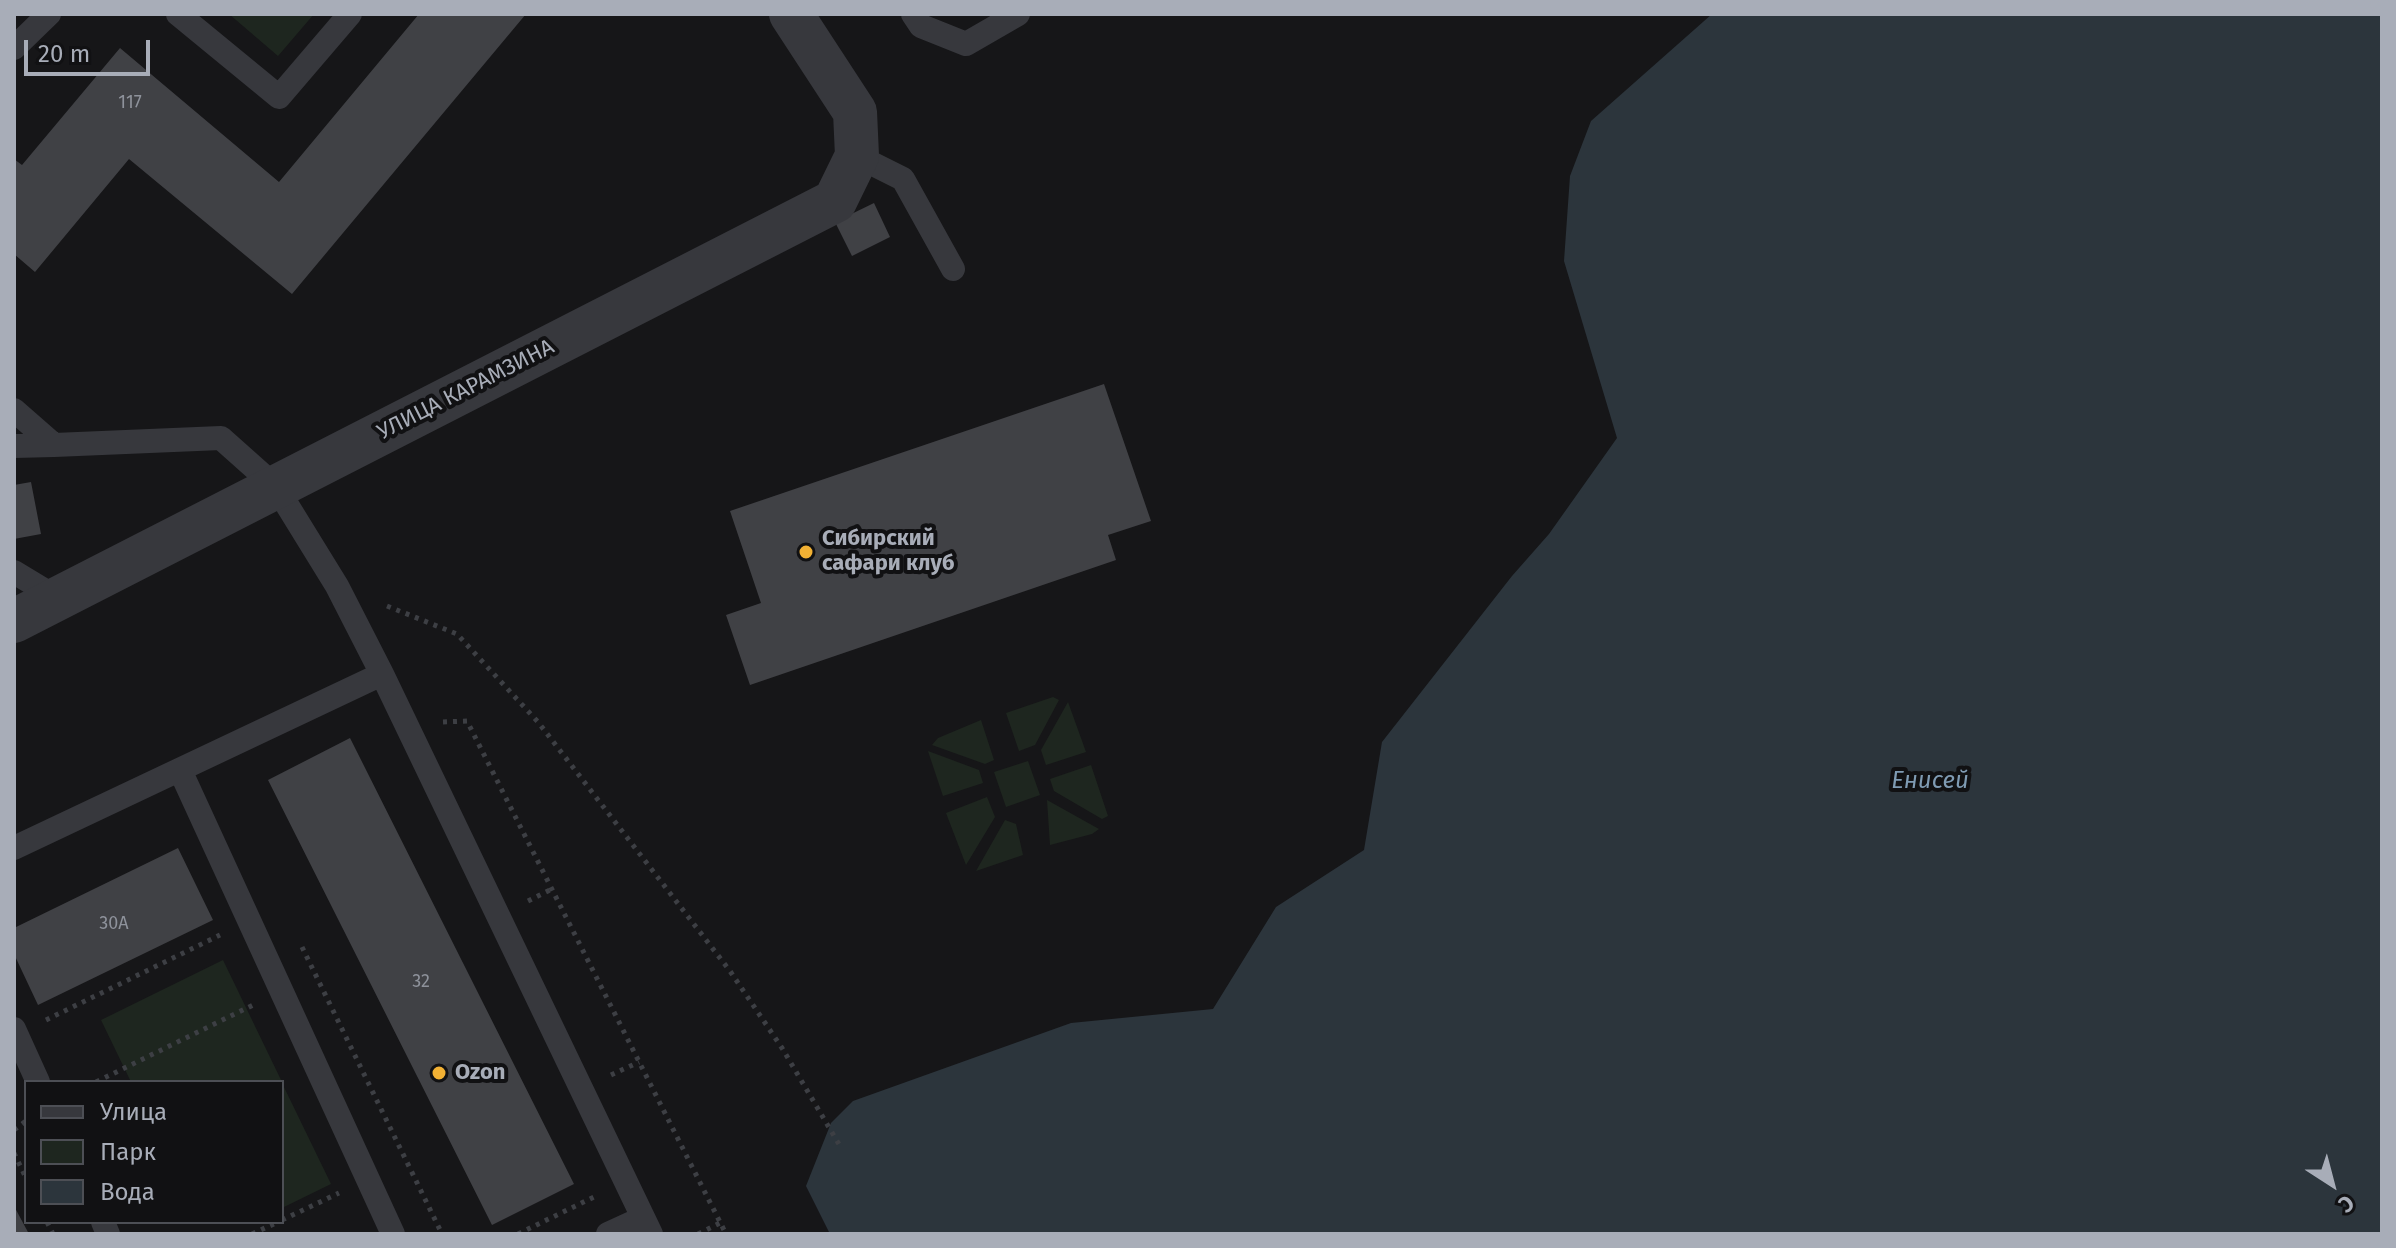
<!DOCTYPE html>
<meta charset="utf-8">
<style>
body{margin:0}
#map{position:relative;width:2396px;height:1248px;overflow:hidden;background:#161618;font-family:"Fira Sans",sans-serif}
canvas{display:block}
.frame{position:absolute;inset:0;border:16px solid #a8adb8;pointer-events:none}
.legend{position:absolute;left:24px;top:1080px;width:260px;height:144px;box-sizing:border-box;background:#111113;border:2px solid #4d4f55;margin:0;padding:10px 14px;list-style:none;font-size:24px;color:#a8adb8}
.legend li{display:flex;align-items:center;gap:16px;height:40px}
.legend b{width:40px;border:2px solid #4d4f55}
.north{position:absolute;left:2292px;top:1144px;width:80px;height:80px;-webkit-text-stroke:6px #111113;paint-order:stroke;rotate:144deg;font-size:22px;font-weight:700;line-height:32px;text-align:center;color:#a8adb8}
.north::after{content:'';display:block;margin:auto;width:28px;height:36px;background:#a8adb8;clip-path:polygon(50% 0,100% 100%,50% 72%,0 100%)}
.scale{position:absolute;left:24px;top:40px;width:126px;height:36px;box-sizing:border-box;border:4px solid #a8adb8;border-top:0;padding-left:10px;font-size:24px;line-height:28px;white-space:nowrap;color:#a8adb8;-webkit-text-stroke:6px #111113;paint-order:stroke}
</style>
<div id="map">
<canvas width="2396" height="1248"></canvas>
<div class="frame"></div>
<ul class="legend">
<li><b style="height:10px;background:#37383d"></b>Улица</li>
<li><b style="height:22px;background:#1e261f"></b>Парк</li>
<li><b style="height:22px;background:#2c353c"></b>Вода</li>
</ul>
<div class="north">С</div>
<div class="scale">20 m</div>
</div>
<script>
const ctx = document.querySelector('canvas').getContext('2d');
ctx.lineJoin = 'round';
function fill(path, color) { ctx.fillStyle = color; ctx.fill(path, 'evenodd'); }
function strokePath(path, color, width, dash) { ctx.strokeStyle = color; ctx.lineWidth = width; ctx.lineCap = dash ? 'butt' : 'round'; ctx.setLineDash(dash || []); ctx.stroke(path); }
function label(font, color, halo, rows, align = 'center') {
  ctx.font = font + ' "Fira Sans",sans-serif'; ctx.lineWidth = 8; ctx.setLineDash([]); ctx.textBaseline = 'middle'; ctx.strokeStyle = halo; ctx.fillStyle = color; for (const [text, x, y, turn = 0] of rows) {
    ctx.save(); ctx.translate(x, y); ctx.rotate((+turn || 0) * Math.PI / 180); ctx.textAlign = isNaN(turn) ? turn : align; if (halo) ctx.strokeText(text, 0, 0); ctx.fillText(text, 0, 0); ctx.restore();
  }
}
const green = new Path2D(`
 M229,14H314L278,56Z
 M1053,697L1059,700L1035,745L1019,751L1006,713Z
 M1068,702L1086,752L1046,765L1041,750Z
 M981,720L994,760L985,764L932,745L938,738Z
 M928,751L979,770L983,783L943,796Z
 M1028,761L1040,795L1006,807L994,772Z
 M1091,765L1108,816L1102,819L1054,791L1050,779Z
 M987,797L995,817L966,865L946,813Z
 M1047,800L1099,829L1092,834L1050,845Z
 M1005,820L1016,824L1023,855L976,871Z
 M223,960L282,1082H131L101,1020Z
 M282,1083L331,1184L282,1208Z`);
const water = new Path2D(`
 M1712,14H2382V1234H830L806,1186L831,1123L853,1101L1071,1023L1213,1009L1276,907L1364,850L1382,742L1512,576L1549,534L1617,438L1564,261L1570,176L1591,121Z`);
const building = new Path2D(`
 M419,14H526L292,294L129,159L35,272L14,254V159L22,165L120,48L279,182Z
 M874,203L890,237L852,256L835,222Z
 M1104,384L1151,521L1108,535L1116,560L750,685L726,615L761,603L730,511Z
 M31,482L41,534L14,539V485Z
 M350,738L574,1184L492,1225L268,780Z
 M178,848L213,920L38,1005L14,954V928Z
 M14,1206L29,1234H14Z`);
const path = new Path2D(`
 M387,606L457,634L538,722L730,971L782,1048L840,1146
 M443,722L467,721L726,1234
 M528,901L552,889
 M302,947L442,1234
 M46,1020L220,935
 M611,1075L639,1062
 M96,1082L253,1005
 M14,1130L26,1121
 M14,1153L26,1178
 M282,1220L339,1193
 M47,1222L53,1234
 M252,1234L278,1222
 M518,1234L596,1196
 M698,1234L720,1223`);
const service = new Path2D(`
 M178,14L279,97L350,14
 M913,14L921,26L966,44L1018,14
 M14,48L49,14
 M857,156L903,179L953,269
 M14,410L54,445L221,438L276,487L337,586L382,674L651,1234
 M14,446L54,445
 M14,572L57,598
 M180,770L393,1234
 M14,848L382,674
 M14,1029L38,1082
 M103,1222L108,1234
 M608,1234L643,1218`);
const minor = new Path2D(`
 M14,621L835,201L857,156L855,112L791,14`);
const markers = [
 [806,552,8,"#f2b134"],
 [439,1073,8,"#f2b134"]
];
const numberNames = [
 ["117",130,103],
 ["30А",114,924],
 ["32",421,982]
];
const streetNames = [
 ["УЛИЦА КАРАМЗИНА",466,390,-27]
];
const poiNames = [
 ["Сибирский",822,539],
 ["сафари клуб",822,564],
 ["Ozon",455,1073]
];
const waterNames = [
 ["Енисей",1930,781]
];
fill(green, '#1e261f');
fill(water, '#2c353c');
fill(building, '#404145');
strokePath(path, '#3d3f44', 5, [4, 6]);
strokePath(service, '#37383d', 24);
strokePath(minor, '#37383d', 44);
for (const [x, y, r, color] of markers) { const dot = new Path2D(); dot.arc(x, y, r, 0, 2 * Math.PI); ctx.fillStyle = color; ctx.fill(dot); strokePath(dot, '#111113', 3); }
label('18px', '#8e929b', null, numberNames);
label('22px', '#a8adb8', '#111113', streetNames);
label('bold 22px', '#a8adb8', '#111113', poiNames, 'left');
label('italic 24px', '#7f9bb3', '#111113', waterNames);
</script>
